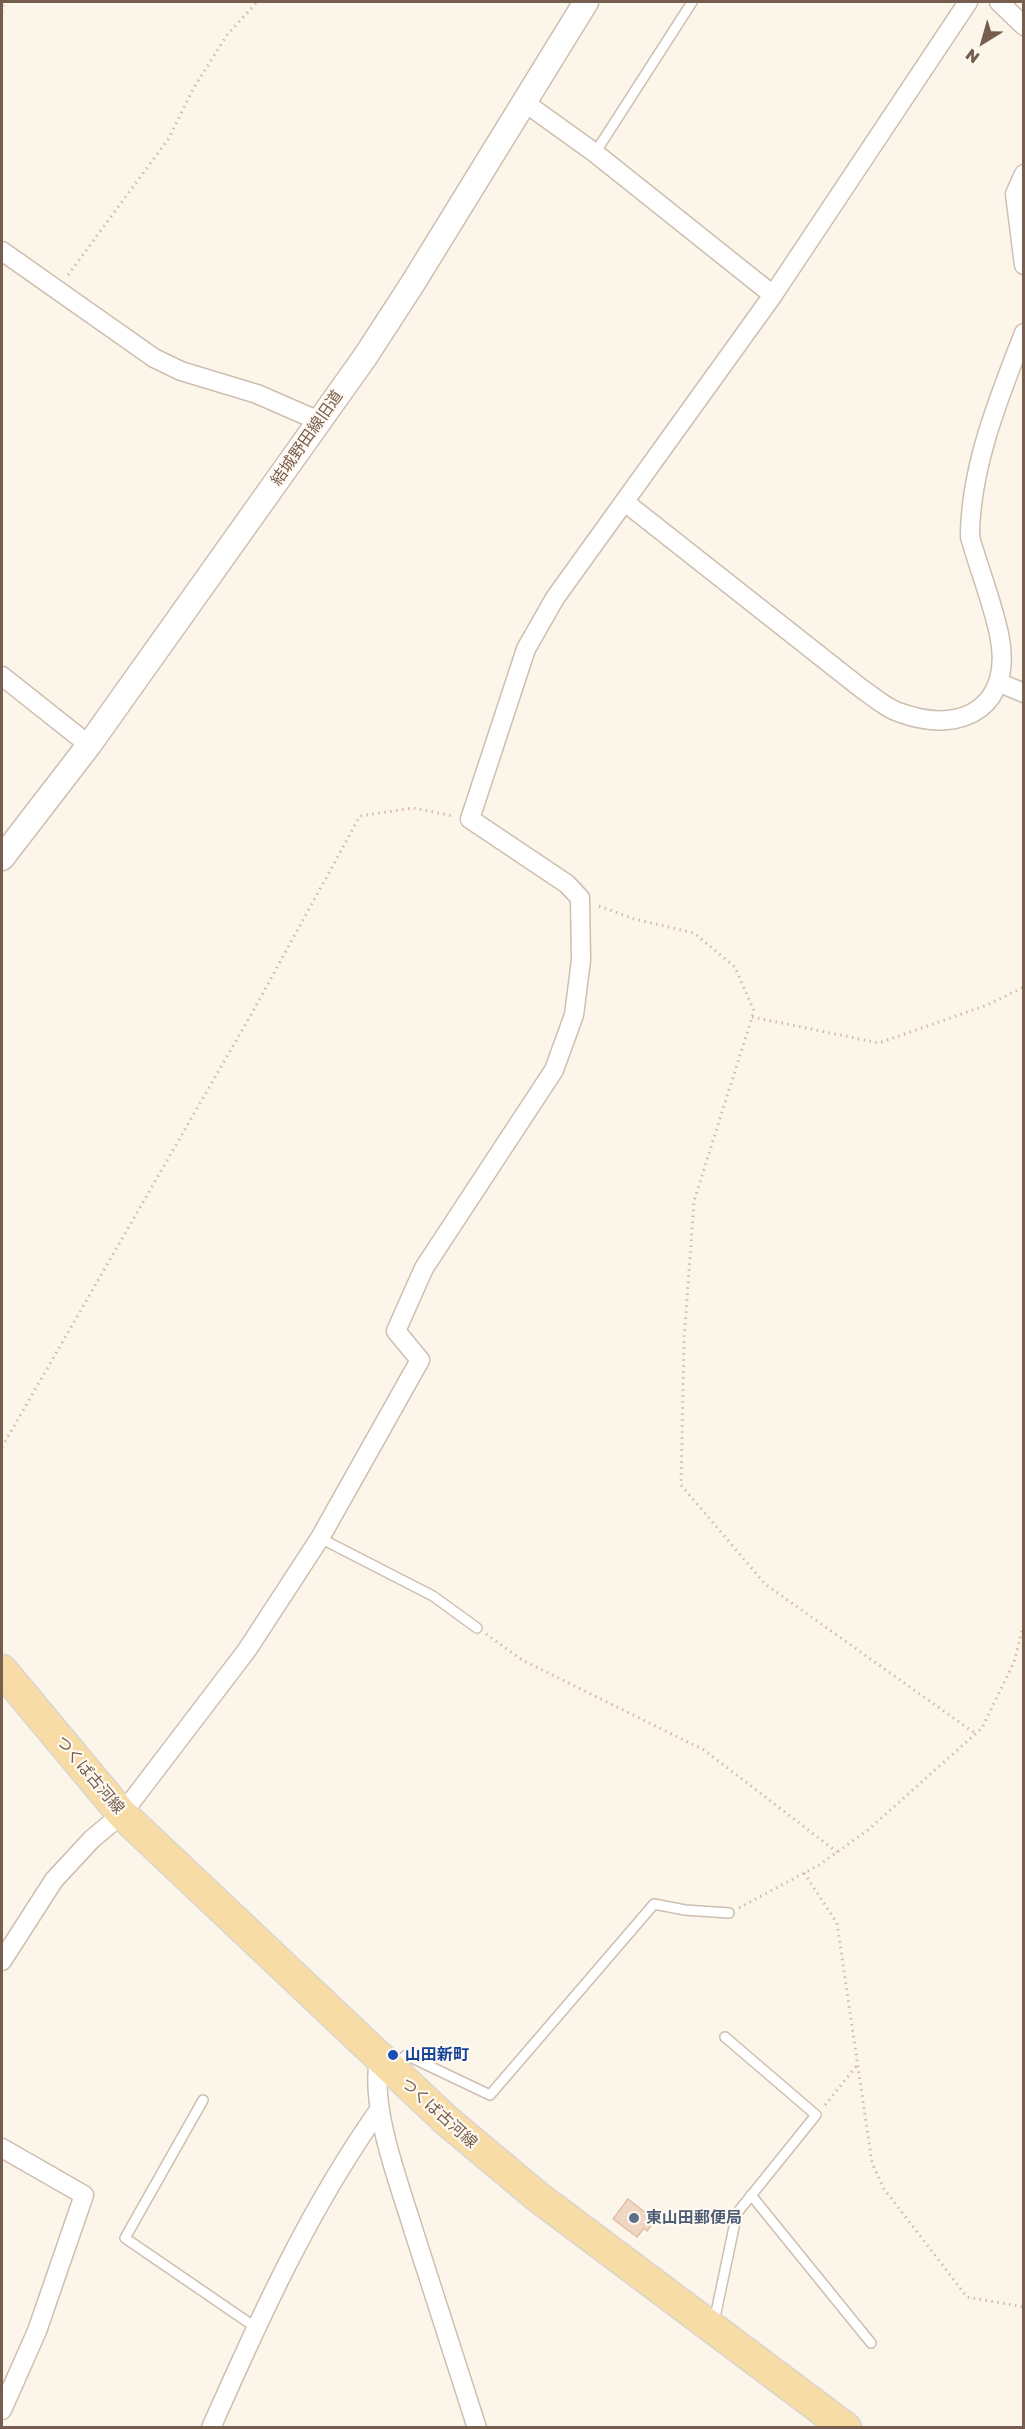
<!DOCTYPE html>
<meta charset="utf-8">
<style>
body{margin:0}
#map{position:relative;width:1025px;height:2429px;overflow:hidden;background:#fcf6ea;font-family:"Golos Text",sans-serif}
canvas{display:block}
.frame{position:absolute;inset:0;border:3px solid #765e4e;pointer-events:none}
.north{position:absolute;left:953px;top:12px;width:60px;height:60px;-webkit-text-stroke:4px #fef9f1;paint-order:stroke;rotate:217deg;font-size:16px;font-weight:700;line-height:24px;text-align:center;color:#765e4e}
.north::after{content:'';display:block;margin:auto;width:21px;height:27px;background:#765e4e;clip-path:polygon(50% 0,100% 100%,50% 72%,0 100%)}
</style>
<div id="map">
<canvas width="1025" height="2429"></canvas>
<div class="frame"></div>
<div class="north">N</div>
</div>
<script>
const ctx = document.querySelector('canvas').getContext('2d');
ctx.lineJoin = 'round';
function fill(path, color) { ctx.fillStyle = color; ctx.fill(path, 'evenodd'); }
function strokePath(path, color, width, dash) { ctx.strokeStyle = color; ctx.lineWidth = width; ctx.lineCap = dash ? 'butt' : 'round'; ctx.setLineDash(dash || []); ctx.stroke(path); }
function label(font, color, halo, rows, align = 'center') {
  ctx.font = font + ' "Golos Text","Noto Sans JP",sans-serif'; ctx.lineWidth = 4.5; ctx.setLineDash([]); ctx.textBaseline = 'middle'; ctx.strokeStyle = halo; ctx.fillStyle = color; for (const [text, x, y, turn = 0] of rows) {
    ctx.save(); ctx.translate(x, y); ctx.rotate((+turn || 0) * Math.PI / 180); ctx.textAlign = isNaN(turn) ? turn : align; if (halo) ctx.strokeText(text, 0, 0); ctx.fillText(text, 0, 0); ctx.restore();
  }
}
const building = new Path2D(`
 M628,2199L655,2220L647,2231L644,2228L637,2237L613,2219Z`);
const path = new Path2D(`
 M2,12L3,2
 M68,275L169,138L193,89L227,35L257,2
 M599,906L634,919L694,933L735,967L754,1011L694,1201L684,1341L681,1485L765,1584L976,1734
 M752,1017L879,1043L987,1005L1024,987
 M2,1447L252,1013L360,816L413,808L453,816
 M486,1634L522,1660L704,1750L837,1852
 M804,1873L837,1923L872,2163L884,2189L967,2297L1024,2307
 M739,1908L819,1865L868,1830L982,1728L1014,1662L1024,1623
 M825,2105L858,2064`);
const service = new Path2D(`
 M595,153L692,2
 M320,1538L433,1596L477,1628
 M395,2067L406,2055L490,2095L654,1904L685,1910L729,1913
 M203,2100L125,2238L255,2327
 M751,2195L871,2343
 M714,2322L737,2213L816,2115L725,2037`);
const minor = new Path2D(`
 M999,2L1024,26
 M524,102L595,153L773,295
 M1024,174L1015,194L1024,265
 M2,251L154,358L181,371L257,394L319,421
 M626,503L862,689C874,697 887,709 901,713C965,736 1014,704 999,634C992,601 979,569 970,537C970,468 999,397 1024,333
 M2,676L89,745
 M1000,683L1024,693
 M2,1961L54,1880L92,1839L122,1814L247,1650L320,1538L420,1360L396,1331L424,1268L554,1070L574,1015L581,960L580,898L567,884L470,819L526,649L555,598L773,295L968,2
 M379,2059C370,2109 399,2183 414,2232C435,2297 456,2362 477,2428
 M2,2148L84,2195L37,2331L2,2410
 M211,2428C260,2317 309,2209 379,2110`);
const tertiary = new Path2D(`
 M2,858L89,745L365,357L413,283L586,2`);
const primary = new Path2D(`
 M2,1670L122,1814L447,2121L538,2197L846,2428`);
const markers = [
 [393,2055,6,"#1a4fb4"],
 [634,2218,6,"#5c6f8a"]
];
const streetNames = [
 ["結城野田線旧道",307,438,-55],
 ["つくば古河線",90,1775,50],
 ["つくば古河線",439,2113,42]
];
const transitNames = [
 ["山田新町",405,2055]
];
const serviceNames = [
 ["東山田郵便局",646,2218]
];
fill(building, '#f0d7c3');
strokePath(building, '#e2bea4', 1.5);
strokePath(service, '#cebeb0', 12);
strokePath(minor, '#cebeb0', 21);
strokePath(tertiary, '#cebeb0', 27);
strokePath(primary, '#dbd5d1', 33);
strokePath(path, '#d6baa5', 3, [1.5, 4.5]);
strokePath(service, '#fff', 9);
strokePath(minor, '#fff', 18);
strokePath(tertiary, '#fff', 24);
strokePath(primary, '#f7dca6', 30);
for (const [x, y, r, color] of markers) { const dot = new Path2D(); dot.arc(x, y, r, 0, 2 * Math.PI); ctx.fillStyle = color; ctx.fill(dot); strokePath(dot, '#fef9f1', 2); }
label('16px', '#765e4e', '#fef9f1', streetNames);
label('bold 16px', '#164399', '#fef9f1', transitNames, 'left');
label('bold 16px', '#4e5e75', '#fef9f1', serviceNames, 'left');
</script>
